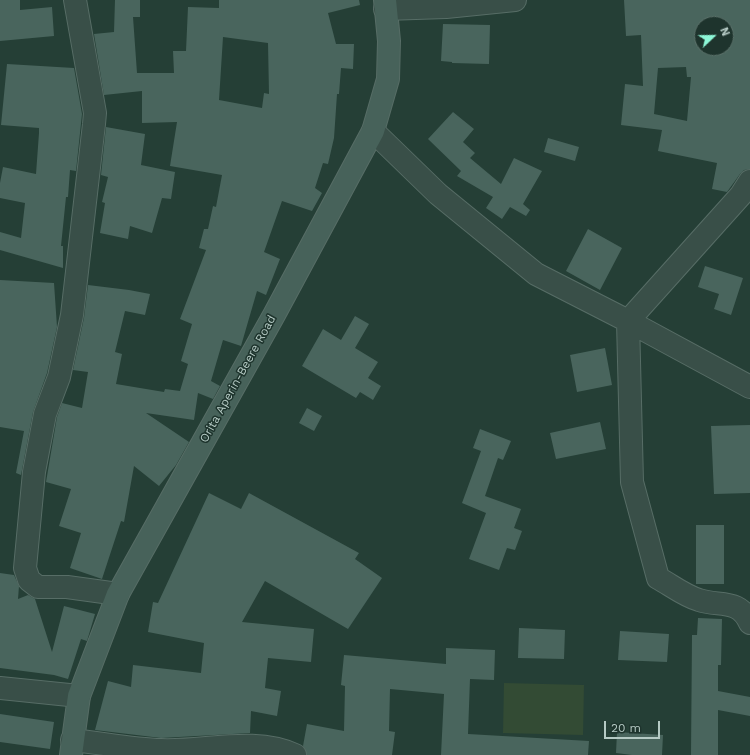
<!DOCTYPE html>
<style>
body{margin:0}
#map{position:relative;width:750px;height:755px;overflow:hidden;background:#253f36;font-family:"Work Sans",sans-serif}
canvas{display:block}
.north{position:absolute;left:694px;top:16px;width:40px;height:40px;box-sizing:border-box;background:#1e342d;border:1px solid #5a7069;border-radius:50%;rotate:68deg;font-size:11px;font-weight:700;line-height:16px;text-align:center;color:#b5cac4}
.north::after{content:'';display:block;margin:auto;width:14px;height:18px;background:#8df7d7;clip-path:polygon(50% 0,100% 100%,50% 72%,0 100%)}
.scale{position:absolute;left:604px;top:721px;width:56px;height:18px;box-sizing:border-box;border:2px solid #b5cac4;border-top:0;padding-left:5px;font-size:12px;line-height:14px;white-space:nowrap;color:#b5cac4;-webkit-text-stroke:3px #1e342d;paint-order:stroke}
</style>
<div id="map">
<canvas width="750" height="755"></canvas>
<div class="north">N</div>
<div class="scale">20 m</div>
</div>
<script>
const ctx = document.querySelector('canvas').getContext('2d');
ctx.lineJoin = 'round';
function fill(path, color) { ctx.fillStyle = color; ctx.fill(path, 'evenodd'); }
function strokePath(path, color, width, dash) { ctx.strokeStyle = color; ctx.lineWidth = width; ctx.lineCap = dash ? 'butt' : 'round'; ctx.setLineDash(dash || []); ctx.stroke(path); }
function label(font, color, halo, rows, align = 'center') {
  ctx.font = font + ' "Work Sans",sans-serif'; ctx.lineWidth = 3; ctx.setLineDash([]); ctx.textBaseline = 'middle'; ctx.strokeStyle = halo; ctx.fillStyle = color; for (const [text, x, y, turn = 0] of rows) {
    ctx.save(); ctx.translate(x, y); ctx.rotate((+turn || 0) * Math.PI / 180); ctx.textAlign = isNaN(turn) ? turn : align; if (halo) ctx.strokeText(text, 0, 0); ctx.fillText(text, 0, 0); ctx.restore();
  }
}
const green = new Path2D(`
 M504,683L584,685L583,735L503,733Z`);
const building = new Path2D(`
 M0,0H20V10L52,7L54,36L0,41Z
 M115,0H140V17H133L137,73H174L173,51H186L188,7L219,8V0H359L360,5L328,13L336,44H354L353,69L341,68L339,94H337L334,138L328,164L323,163L315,188L322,193L312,211L282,201L264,252L280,259L266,295L257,291L241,346L223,340L211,381L220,386L213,399L198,393L194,420L146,413L189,442L176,465L159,486L134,466L124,522L121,521L102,579L70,568L81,533L59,526L71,489L46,482L57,417L62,403L82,408L88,372L73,370L84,318L88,285L129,290L150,294L145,315L125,311L115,352L122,354L116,384L164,392L165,389L180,391L188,364L181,361L192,324L180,319L206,250L199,248L204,229H208L213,206L216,207L222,175L170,166L177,122L142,123V91L104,95L94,34L114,32ZM223,37L268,43L269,94L264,93L262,108L219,100Z
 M624,0H750V169L744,170L740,174L727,192L712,189L717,163L658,151L662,130L621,125L625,84L643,86L641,35L626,36ZM702,24H726V48H702ZM686,67L687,77H691L687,121L654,114L658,68Z
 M443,24L490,25L489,64L452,63V62L441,61Z
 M7,64L74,68L82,114L76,171L70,170L68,197H66L61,246H63V268L0,250V232L21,238L25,203L0,198V183L3,167L36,174L39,133V128L1,125Z
 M453,112L474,129L463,142L475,153L470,158L501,184L514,158L542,171L523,204L530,210L526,216L510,207L502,219L486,208L493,197L457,176L461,171L428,139Z
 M106,127L145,134L141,165L175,172L171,199L162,198L152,233L130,226L128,239L100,233L105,203L102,202L108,177L101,175Z
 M548,138L579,147L575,161L544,152Z
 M588,229L622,248L600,290L566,271Z
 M705,266L743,278L731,315L714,309L719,294L698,287Z
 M0,280L54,283L57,327L47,373L33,412L21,475L16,473L24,431L0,427Z
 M355,316L369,324L355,348L378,362L368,378L381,386L373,400L360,392L356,398L302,366L323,329L341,340Z
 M605,348L612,385L577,392L570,355Z
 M307,408L322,416L314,431L299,423Z
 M600,422L606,449L556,459L550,433Z
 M750,425V493L714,494L711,426Z
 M480,429L511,441L503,460L498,458L485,496L521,509L514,528L522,531L515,550L507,548L499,570L469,559L486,513L462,503L481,451L473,448Z
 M209,493L241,509L249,493L359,553L355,559L382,578L348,629L265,581L242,622L314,629L311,662L268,658L265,688L281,691L277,716L251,711L250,733L161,738L95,730L108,681L131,687L133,665L201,673L204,643L148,632L153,602L158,603Z
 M696,525H724V584H696Z
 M0,573L14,575L19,586L18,599L28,595L35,599L52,652L64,606L95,614L87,641L81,639L68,679L54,675L0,668Z
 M698,618L722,619L721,665H718V691L750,697V716L718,710V755H691L692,635H697Z
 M519,628L565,630L564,659L518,658Z
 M620,631L669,634L667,662L618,660Z
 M446,648L495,650L494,680L470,679L468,734L589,741L588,755H441L444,694L390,689L389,731L395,732L392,755H307L303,746L307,724L344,731L345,686L341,685L344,655L446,664Z
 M0,714L54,722L50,749L0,742Z
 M617,732L663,735L662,755H632L616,753Z`);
const street = new Path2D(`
 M75,0L95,113L94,124L72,315L59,377L45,414L34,472L25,568L29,580L38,587H67L118,594
 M385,9L446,7L515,0
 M373,131L438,194L536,274L628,321L750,387
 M750,181L741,195L628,321L632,482L658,578C671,585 685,596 699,600C719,607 739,598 750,623
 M0,688L79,696
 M72,740C102,743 132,749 161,750C204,752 255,736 295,755`);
const secondary = new Path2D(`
 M71,755L79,696L118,594L274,315L373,131L388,79L389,41L385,0`);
const streetNames = [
 ["Orita Aperin-Beere Road",238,379,-61]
];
fill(green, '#334b34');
fill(building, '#49655d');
strokePath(street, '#576d66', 24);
strokePath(secondary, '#576d66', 24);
strokePath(street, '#394f48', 22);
strokePath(secondary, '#47625a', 22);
label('12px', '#b5cac4', '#1e342d', streetNames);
</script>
